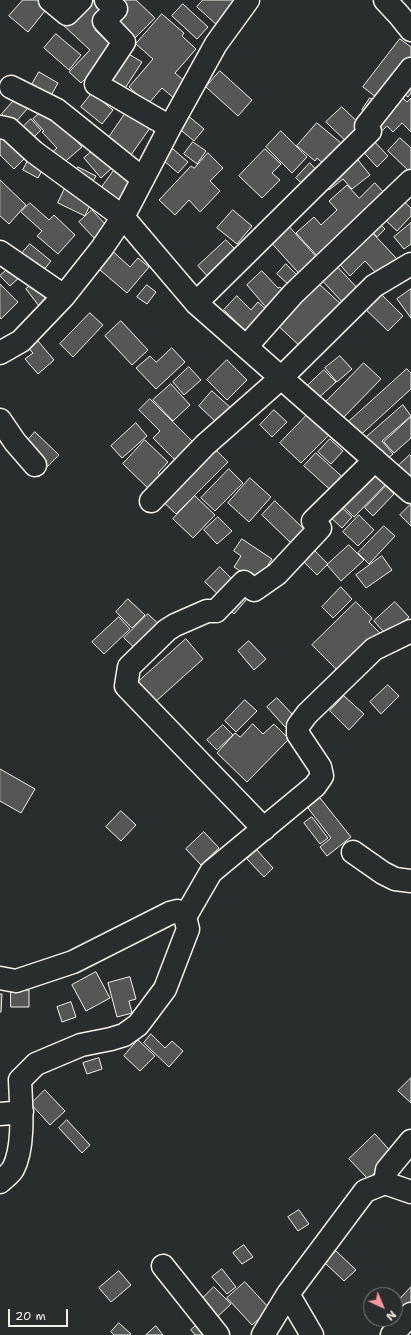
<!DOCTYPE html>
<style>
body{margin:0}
#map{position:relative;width:411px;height:1335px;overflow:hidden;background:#2a2d2e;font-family:"Shantell Sans",sans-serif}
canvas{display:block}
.north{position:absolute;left:363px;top:1287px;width:40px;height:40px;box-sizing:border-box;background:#2a2d2e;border:1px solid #7b7b78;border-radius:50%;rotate:136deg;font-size:11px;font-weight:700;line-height:16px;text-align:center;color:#f4f1e8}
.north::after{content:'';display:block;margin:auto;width:14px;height:18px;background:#ff9aa2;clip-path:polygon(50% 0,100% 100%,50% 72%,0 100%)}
.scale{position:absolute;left:8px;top:1309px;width:60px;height:18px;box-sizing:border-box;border:2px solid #f4f1e8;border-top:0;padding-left:5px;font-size:12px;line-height:14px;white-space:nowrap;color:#f4f1e8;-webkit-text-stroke:3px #2a2d2e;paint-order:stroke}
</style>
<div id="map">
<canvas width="411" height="1335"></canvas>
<div class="north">N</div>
<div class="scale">20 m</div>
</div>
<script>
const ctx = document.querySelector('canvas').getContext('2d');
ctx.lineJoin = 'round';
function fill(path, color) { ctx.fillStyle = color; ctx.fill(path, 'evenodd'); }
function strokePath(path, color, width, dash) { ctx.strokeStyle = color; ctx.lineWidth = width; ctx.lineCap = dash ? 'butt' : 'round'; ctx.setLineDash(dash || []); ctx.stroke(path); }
const building = new Path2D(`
 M23,0H41L49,6L28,32L9,16Z
 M87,0H103L113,10L95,30L115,49L81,83L69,72L90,50L63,25Z
 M126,0H136L155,18L130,43L107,19Z
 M203,0H239L217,25L197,7Z
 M183,4L208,27L197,39L172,16Z
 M162,14L184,33L182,36L196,49L175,73L188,84L175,99L162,88L148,104L129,87L153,59L136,44Z
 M56,34L81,55L69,70L44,48Z
 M400,39L411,47V62L381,101L363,87Z
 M122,50L142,62L120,96L101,84Z
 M220,71L252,100L238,116L206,87Z
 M39,72L58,83L48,101L29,90Z
 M411,74V93L408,97L399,90Z
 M92,93L113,110L102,124L81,107Z
 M398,94L407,102L411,98V132L402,123L393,132L387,126L378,135L368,126Z
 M17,97L28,108L13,125L2,114Z
 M370,98L379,104L371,116L362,110Z
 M47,107L82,147L60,166L50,154L57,148L42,132L44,131L33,119Z
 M342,107L366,130L351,146L326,122Z
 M127,111L150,128L126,162L103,146Z
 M186,114L204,129L194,141L176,126Z
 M31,119L41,130L27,144L17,133Z
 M317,123L347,148L329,169L317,158L315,161L297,146Z
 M281,131L307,157L292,173L266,147Z
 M8,132L30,153L14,169L0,155V141Z
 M368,135L388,156L377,167L357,145Z
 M400,138L411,148V171L410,172L388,151Z
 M193,142L206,151L197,164L184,154Z
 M96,148L113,167L101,178L84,158Z
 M173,149L188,162L178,173L163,160Z
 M265,149L281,164L272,173L280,180L262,198L239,176Z
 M208,153L223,168L210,181L220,191L200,212L189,200L175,215L159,200L191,166L194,168Z
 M31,155L46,163L38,178L23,170Z
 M354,155L370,175L352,189L343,179L329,190L321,180Z
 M310,163L321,175L308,189L296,178Z
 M78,167L96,176L91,185L74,175Z
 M115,169L133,182L116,207L97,194Z
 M0,180L26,205L9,224L0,216Z
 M375,183L388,197L321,260L296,233L314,217L321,225L337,210L329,201L347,185L359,198Z
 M67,184L94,196L85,216L58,203Z
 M399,197L411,208V216L397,231L381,216Z
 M30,203L49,220L54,215L75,235L58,254L37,236L42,231L21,212Z
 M92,210L108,227L95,239L79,222Z
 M233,210L252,226L237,244L217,228Z
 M376,220L385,229L377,237L368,227Z
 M285,222L321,262L304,279L267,238Z
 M411,223V244L404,249L394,237Z
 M367,227L397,259L379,276L365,261L350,276L334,258Z
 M226,240L241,255L212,281L198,266Z
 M30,244L51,261L38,277L17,259Z
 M108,247L130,267L138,258L149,267L127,293L93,264Z
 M332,261L361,292L346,306L317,275Z
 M13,264L23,274L10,286L0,276Z
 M286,264L301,279L292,288L277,274Z
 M262,271L278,288L280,287L288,296L270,312L247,285Z
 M39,279L52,296L39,306L26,289Z
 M318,283L343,306L303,349L272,320Z
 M0,284L18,302L1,319L0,317Z
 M147,285L156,292L147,304L137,297Z
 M376,289L403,316L388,331L361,305Z
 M411,289V318L397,299Z
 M237,296L251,310L258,302L272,315L251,336L224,310Z
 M90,313L103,325L73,357L60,344Z
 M121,321L148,350L132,365L105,336Z
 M33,335L54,360L38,374L25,359L33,353L24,343Z
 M172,348L185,362L156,389L136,368L150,356L156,362Z
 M340,356L352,369L337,382L325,368Z
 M227,360L247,380L227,400L207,380Z
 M364,363L381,379L338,423L322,406Z
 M189,367L201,380L184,395L173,382Z
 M407,369L411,373V389L356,439L344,426Z
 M324,370L336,382L314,402L303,390Z
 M171,384L190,405L173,421L153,400Z
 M212,391L231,408L217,423L199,406Z
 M150,399L195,444L177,462L153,438L160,431L139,410Z
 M403,405L411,416L382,441L393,454L382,464L362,441Z
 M274,410L287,422L272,437L260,425Z
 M307,415L329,435L301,463L280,443Z
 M411,417V438L394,453L384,442Z
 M136,423L147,436L122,458L111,446Z
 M35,432L59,455L45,469L22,447Z
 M330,439L343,451L331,464L318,452Z
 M145,440L168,462L158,473L164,479L152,492L123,464Z
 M210,444L228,462L176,514L158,497Z
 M316,453L348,482L336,495L304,466Z
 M410,455L411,456V480L398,466Z
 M372,466L388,482L354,517L338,501Z
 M229,469L243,483L215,511L201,498Z
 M250,478L271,497L249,522L228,503Z
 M386,486L394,494L373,516L365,508Z
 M195,496L215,515L193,538L173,519Z
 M275,501L307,532L294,546L262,515Z
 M337,503L352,517L342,528L327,514Z
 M411,504V526L400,515Z
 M359,515L374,530L358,546L343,532Z
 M218,517L232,531L217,544L204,530Z
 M384,526L395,536L369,564L358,553Z
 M242,539L272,559L257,582L234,567L241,556L234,551Z
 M309,545L328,564L317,575L298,556Z
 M349,545L364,560L341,581L327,565Z
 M382,556L392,570L366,588L356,575Z
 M220,567L237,584L223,599L205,582Z
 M341,587L352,599L333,618L322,607Z
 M238,590L247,599L234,614L224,605Z
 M128,599L145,615L132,628L116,612Z
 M356,602L372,618L369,622L381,634L342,675L312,645Z
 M395,602L409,617L388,637L374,621Z
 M148,614L163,628L139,652L124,638Z
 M119,617L130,629L104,654L92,642Z
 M186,639L203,659L154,703L137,683Z
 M249,641L266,659L254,670L238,651Z
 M388,685L399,696L381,714L370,702Z
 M344,696L364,714L349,730L330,711Z
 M277,698L296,718L285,727L267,707Z
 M245,700L257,711L236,732L225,721Z
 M253,724L263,734L274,724L289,739L247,782L217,753L235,733L240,737Z
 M223,725L233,735L217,750L207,740Z
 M0,769L35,789L21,813L0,801Z
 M320,798L351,837L327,856L320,847L331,838L308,808Z
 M121,811L136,825L121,841L106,827Z
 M312,817L328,838L320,844L304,823Z
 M204,832L219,848L201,865L186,849Z
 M257,850L273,868L264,877L247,859Z
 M96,972L110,998L86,1011L72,985Z
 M130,977L136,999L129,1001L132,1013L117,1017L108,983Z
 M11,990H29V1007H11Z
 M0,994H2L1,1012H0Z
 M71,1002L76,1017L62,1022L57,1007Z
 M151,1034L165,1048L172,1041L183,1051L169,1067L144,1043Z
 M138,1040L155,1056L140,1071L124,1056Z
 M99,1058L102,1069L87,1074L83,1063Z
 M411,1078V1103L398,1091Z
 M45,1090L65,1111L50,1125L31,1104Z
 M67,1120L90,1145L82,1153L59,1128Z
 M375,1134L394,1155L368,1179L349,1159Z
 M299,1210L309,1224L298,1231L288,1217Z
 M244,1245L253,1257L242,1264L233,1253Z
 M336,1251L356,1270L344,1281L325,1263Z
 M222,1269L236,1287L227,1294L212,1277Z
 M119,1271L131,1285L111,1302L99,1288Z
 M245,1282L270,1309L252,1325L227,1298Z
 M214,1287L231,1304L214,1320L197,1304Z
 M411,1287V1308L395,1317V1298L397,1301Z
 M202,1320L215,1335H195L191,1330Z
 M119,1323L131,1334L130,1335H114L111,1332Z
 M156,1326L163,1335H146Z`);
const street = new Path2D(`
 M50,0L67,14L81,0
 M106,0L116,9L104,21L124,42L96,84L170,127
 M385,0L399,15L411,30
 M11,87L57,110L143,179
 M0,127L9,129L34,152L123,217L196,303L411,492
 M0,252L64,296
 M196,303L370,131L366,126L411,69
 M246,347L293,294L411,181
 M0,353L21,341L64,296L102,248L123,217L170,127L216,44L248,0
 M0,420L15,442L35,465
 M151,501L205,445L281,378L374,286L411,264
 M264,829L126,686L129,667L167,630L175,625L207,611H216L244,582L254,590L277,574L320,528L313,521L375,460
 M353,852L383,873L395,879L411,881
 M185,917L211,872L315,786L322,776L320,767L298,734V726L307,714L374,649L411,631
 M0,978L16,981L73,962L170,913L178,911L185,917L188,929L165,989L138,1025L124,1035L111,1039L81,1045L36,1064L20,1080C21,1105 25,1147 13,1169C10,1174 4,1178 0,1182
 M0,1114L22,1112
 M385,1183L387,1170L411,1141
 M163,1266L218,1335
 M288,1294L312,1335
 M263,1335L288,1294L365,1191L385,1183L411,1192
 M392,1335L411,1314`);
fill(building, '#555756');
strokePath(building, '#f4f1e8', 1);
strokePath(street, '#f4f1e8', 25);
strokePath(street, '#2a2d2e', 22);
</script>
